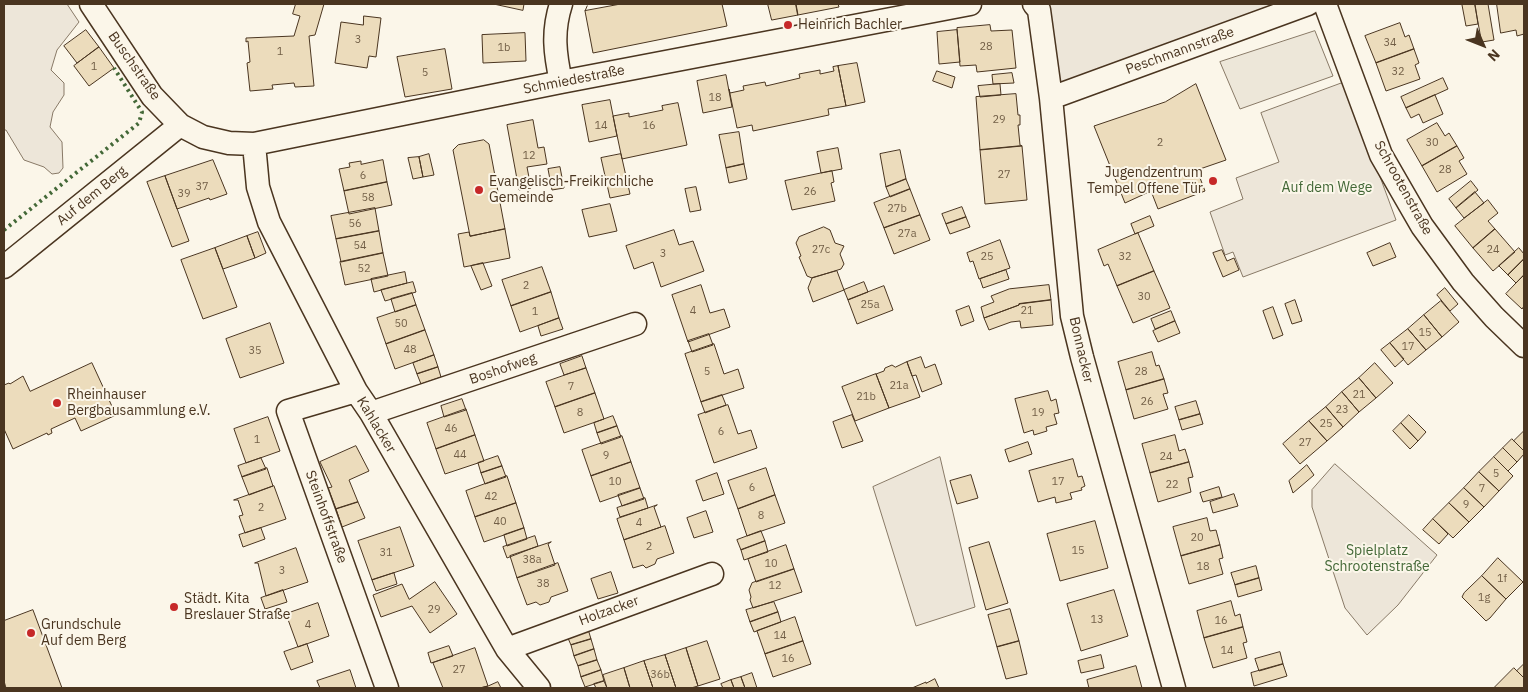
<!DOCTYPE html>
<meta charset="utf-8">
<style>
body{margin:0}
#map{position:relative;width:1528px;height:692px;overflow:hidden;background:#fbf6e9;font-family:"IBM Plex Sans",sans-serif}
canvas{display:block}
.frame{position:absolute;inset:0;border:5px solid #4a3520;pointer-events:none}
.north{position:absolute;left:1458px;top:20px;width:50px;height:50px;-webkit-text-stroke:4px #fbf6e9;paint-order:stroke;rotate:134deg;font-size:14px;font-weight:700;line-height:20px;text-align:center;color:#4a3520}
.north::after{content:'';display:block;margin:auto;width:18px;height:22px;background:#4a3520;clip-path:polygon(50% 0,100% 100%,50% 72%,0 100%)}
</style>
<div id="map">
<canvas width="1528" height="692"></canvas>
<div class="frame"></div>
<div class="north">N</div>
</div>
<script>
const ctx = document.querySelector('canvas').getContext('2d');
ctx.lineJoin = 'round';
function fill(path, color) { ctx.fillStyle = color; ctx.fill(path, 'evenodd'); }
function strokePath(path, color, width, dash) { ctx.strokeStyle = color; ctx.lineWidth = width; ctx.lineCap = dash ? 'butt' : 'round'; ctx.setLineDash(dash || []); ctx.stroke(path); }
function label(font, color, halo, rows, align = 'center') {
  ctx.font = font + ' "IBM Plex Sans",sans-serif'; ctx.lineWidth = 4; ctx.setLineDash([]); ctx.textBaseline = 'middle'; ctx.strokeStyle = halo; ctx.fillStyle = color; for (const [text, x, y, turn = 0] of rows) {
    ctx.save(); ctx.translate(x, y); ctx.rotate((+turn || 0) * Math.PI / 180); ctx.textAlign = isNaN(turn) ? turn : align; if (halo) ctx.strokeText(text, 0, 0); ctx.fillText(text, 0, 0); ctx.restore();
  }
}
const green = new Path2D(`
 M4,4H67L79,22L57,50L51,70L64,83V95L53,112L50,127L62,142L63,168L59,173L52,174L44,167L24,160L6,130H4Z
 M1031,4H1308L1051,98Z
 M1345,82L1396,220L1243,277L1233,252L1225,255L1210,212L1243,199L1236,178L1279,162L1261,113Z
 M940,457L975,607L916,626L873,487Z
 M1335,464L1437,555L1398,605L1367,635L1345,608L1312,507V490Z`);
const parking = new Path2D(`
 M1315,31L1333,76L1240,109L1220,62Z`);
const building = new Path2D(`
 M296,4H324L315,35L309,36L314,86L295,87L294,83L272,85L273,89L250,91L247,63L250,62L248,41L246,42V38L294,36L300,16L293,14Z
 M494,4H524L523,10Z
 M621,4H722L727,26L593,53L585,11Z
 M768,4H796L798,15L772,20Z
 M796,4H838L839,7L798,15Z
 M1475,4L1478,24L1466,26L1462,5Z
 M1475,4H1488L1494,40L1482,42Z
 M1497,4H1524V34L1517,36L1516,30L1501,33Z
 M364,16L381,18L376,57L369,56L367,68L335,63L341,22L363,25Z
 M1400,23L1405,37L1409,35L1414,49L1376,63L1365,36Z
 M990,25L991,31L1012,30L1016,68L977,72L976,65L960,66L957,28Z
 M86,30L99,47L77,63L64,46Z
 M957,30L960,62L939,64L937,32Z
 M525,33L526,61L483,63L482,35Z
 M99,47L114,68L89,86L74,66Z
 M445,49L452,89L405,97L397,57Z
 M1414,49L1419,63L1415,65L1420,79L1386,91L1376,63Z
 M857,63L865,102L846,106L838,66Z
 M838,66L846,106L828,109L829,115L753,131L752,125L737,128L729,89L730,93L744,90L743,86L765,82L766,86L800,78L799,74L820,70V74L834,71L833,67Z
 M937,71L955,77L952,88L933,81Z
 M1012,73L1014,83L993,84L992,75Z
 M726,75L732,107L703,113L697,81Z
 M1443,78L1448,89L1406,108L1401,97Z
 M1000,84L1001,95L980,97L978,86Z
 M1196,84L1226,160L1197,170L1205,191L1158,209L1151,191L1125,203L1094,126L1165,102Z
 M1016,94L1018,115H1020V125H1018L1020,145L1022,146L980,150L976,97Z
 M1435,95L1443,114L1423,123L1419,114L1411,118L1406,108Z
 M610,100L617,136L589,142L582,105Z
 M678,103L687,145L622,159L613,116L629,113V117L663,110L662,106Z
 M533,120L538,148L544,147L547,164L527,167L531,188L519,190L507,125Z
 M1437,123L1445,136L1449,133L1457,146L1422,166L1407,140Z
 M739,132L744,164L726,168L719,135Z
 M484,140L489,144L505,229L470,236L453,150L458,145Z
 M1022,146L1027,200L985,204L980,150Z
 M1457,146L1464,158L1459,161L1467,174L1437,192L1422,166Z
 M838,148L842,169L821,173L817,152Z
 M900,150L906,179L886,187L880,154Z
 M429,154L434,175L423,177L419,157Z
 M621,154L630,194L610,198L601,158Z
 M419,157L423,177L413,179L408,158Z
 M213,160L227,194L210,200L209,198L177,209L165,176Z
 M383,160L387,182L344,191L339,169L350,167L349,163L361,161V164Z
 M744,164L747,179L729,183L726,168Z
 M560,167L564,188L552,190L548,169Z
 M832,171L834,182L831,183L835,201L792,210L785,181Z
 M165,176L189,241L172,247L147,182Z
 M906,179L910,189L890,197L886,187Z
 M1471,181L1478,190L1456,208L1449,199Z
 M387,182L392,205L349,214L344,191Z
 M696,187L701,210L690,212L685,189Z
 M910,189L920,215L884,228L874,203Z
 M1475,192L1484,203L1464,218L1456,208Z
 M1488,200L1498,213L1488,221L1495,229L1473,248L1455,226Z
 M610,204L617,231L589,237L582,210Z
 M962,207L966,217L946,224L942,214Z
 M375,208L379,231L336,239L331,216Z
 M920,215L930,240L894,254L884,228Z
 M1150,216L1154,226L1135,234L1131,224Z
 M966,217L970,227L950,234L946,224Z
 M824,227L830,230L835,243L844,246L840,254L844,264L841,269L812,278L807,276L799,257L801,256L796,243L799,237Z
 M505,229L510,258L464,267L458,234L469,232L470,236Z
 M1495,229L1515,252L1493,271L1473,248Z
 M674,230L679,245L693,241L704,271L661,287L653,262L634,269L626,246Z
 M379,231L383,253L341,262L336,239Z
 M258,232L266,253L255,258L247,236Z
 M1138,233L1154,271L1117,286L1108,264L1104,266L1098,250Z
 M247,236L255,258L223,269L215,248Z
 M1000,240L1010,268L979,279L973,261L970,262L967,253Z
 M1390,243L1396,257L1373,266L1367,253Z
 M215,248L237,307L203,319L181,260Z
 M1519,248L1524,254V259L1508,275L1499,266Z
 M1222,250L1227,261L1234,258L1239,270L1223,277L1213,253Z
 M383,253L388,276L345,285L340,262Z
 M1523,260L1524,262V275L1516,283L1508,275Z
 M483,263L492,286L481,290L471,266Z
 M542,267L551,292L511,306L502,280Z
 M1006,270L1009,279L983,288L980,279Z
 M837,271L844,290L813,302L808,288L812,278Z
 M1154,271L1170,308L1133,323L1117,286Z
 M405,272L407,283L374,292L371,279Z
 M1524,275V306L1522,309L1506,294Z
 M413,282L416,292L385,301L381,290Z
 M864,282L868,292L848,300L844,290Z
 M701,285L710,313L724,309L730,327L688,342L672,295Z
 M1049,285L1051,300L1019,304V305L984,318L981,307L994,302L991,296L1009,289Z
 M884,286L893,310L857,324L848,300Z
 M1445,288L1458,304L1450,311L1437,295Z
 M551,292L559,318L520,332L511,306Z
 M412,293L416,305L395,312L391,299Z
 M1051,300L1053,325L1021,328L1020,321L1011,322L989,330L984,318L1019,305V304Z
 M1295,300L1302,321L1292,324L1285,304Z
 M1441,301L1459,322L1442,337L1424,315Z
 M416,305L425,330L386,344L377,318Z
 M969,306L974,321L961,326L956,311Z
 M1273,307L1283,335L1273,339L1263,311Z
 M1171,311L1175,321L1155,329L1151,319Z
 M1424,315L1442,337L1426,350L1408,329Z
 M559,318L563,329L541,336L538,326Z
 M1175,321L1180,333L1158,342L1153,331Z
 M270,323L284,363L240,378L226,339Z
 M1408,329L1426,350L1408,365L1390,343Z
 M425,330L434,355L395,369L386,344Z
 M709,334L713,345L692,352L688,341Z
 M1390,343L1404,359L1395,367L1381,350Z
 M714,344L724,374L738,369L744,388L701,402L685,354Z
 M1152,352L1156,366L1159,365L1164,379L1126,390L1118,362Z
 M434,355L438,367L417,374L413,363Z
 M582,356L586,368L564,375L560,364Z
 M921,357L925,368L935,364L942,384L922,392L916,375L912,376L907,362Z
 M907,362L920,397L889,408L876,374L884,371L885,368L892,365L895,367Z
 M92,363L116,415L81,431L75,418L51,429L52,433L48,435L47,433L13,449L4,429V385L9,383L10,384L23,376L30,391Z
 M1375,363L1393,383L1376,398L1359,378Z
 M438,367L441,377L421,384L417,374Z
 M586,368L595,393L555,407L546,382Z
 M876,374L889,408L855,421L842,387Z
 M1359,378L1376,398L1359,412L1342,392Z
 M1164,379L1168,393L1163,394L1168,409L1134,419L1126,390Z
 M1048,391L1051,401L1056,399L1059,413L1054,414L1057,424L1046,427L1047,431L1034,435L1033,430L1024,433L1015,399Z
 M1342,392L1359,412L1343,427L1326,407Z
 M595,393L604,419L564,433L555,407Z
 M722,395L726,405L705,413L701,402Z
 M462,399L466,410L444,417L441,406Z
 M1196,401L1200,414L1179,420L1175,407Z
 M728,405L738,434L751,430L757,448L714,463L698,415Z
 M1326,407L1343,427L1327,441L1309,421Z
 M466,409L475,435L436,449L427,423Z
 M1200,414L1203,424L1182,430L1179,420Z
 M852,415L863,441L842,448L833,422Z
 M1409,415L1426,432L1418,441L1401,423Z
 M613,416L617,426L597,433L594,423Z
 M268,417L280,451L246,463L234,429Z
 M1309,421L1327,441L1300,464L1283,444Z
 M1401,423L1418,441L1410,449L1393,431Z
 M617,426L621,437L601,444L597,433Z
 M1524,431V451L1514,441Z
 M475,435L484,461L445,474L436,449Z
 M1175,435L1179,451L1185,449L1189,462L1150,473L1142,444Z
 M622,436L631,462L591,476L582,450Z
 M1512,439L1524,451V454L1517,462L1503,448Z
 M1028,442L1032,454L1009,462L1005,450Z
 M356,446L369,471L349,480L358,502L336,509L328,488L332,487L320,462Z
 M1503,448L1517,462L1508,471L1494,457Z
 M498,456L502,466L481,473L478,463Z
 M1494,457L1513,476L1499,491L1479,472Z
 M261,458L266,469L242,477L238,466Z
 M1073,459L1078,477L1082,476L1085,486L1081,488L1082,490L1070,493L1072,499L1056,503L1055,497L1038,502L1029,471Z
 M631,462L640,488L600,502L591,476Z
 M1189,462L1193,477L1188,478L1191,492L1158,502L1150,473Z
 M1307,465L1314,475L1293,493L1289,481Z
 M502,466L506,477L485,484L481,473Z
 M267,468L273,486L249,495L242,477Z
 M766,468L775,495L738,509L728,481Z
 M1479,472L1499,491L1484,507L1464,488Z
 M717,473L724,494L703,501L696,481Z
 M971,475L978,498L957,504L950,481Z
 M507,476L516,503L475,517L466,491Z
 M274,486L286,519L245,533L239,516L243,515L238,500H234Z
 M1219,487L1222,497L1203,502L1200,493Z
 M640,488L644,499L622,506L618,495Z
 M1464,488L1484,507L1469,522L1449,503Z
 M1234,494L1238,506L1213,513L1210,502Z
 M775,495L785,523L747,536L738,509Z
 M645,498L648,508L620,517L617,508Z
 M358,502L365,518L342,527L336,509Z
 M516,503L524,528L484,542L475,517Z
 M1449,503L1469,522L1453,538L1433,519Z
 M657,505L654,507L661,527L624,540L617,519Z
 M706,511L713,532L694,538L687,518Z
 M1207,518L1210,531L1216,530L1220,545L1181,556L1173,527Z
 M1433,519L1448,534L1439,544L1423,530Z
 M1095,521L1108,568L1060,581L1047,534Z
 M665,526L674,553L657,559L655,564L646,568L643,565L633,568L624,540Z
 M400,527L414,566L372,580L358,541Z
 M261,528L265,539L243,547L239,535Z
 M524,528L527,539L507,546L504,535Z
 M761,531L765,541L741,550L737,540Z
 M535,536L538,546L507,558L503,547Z
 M765,541L768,552L744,560L741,550Z
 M551,542L548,544L555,565L517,578L510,556Z
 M989,542L1008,603L986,610L969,548Z
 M786,545L794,569L756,582L748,559Z
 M1220,545L1223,558L1219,559L1223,574L1189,584L1181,556Z
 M296,548L308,582L266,596L258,563H255Z
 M1498,558L1523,582L1506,599L1482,576Z
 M558,563L568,591L551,597L549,602L540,605L536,602L527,605L517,578Z
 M1256,566L1259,578L1235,585L1231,573Z
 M794,569L802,592L753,608L750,600L751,597L749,590L752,583Z
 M611,572L618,593L598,599L591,579Z
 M394,573L397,584L376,591L372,580Z
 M1482,576L1506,599L1490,618L1486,621L1462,597L1464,593Z
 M1259,578L1262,590L1238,597L1235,585Z
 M435,582L457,614L430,633L412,606L381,617L373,595L402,584L409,599Z
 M283,590L287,602L265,609L261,598Z
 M1114,590L1128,636L1081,651L1067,604Z
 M1231,601L1235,616L1240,614L1243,627L1204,638L1197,611Z
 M774,602L778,612L750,622L746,610Z
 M318,603L329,636L298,647L286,614Z
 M1010,609L1019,641L997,647L988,615Z
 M33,610L62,688H6L4,681V621Z
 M778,612L781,622L754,632L750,622Z
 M795,617L803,641L765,654L757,631Z
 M1243,627L1247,642L1243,643L1247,658L1213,668L1204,638Z
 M588,629L591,639L571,645L567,636Z
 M591,639L594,649L574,656L571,645Z
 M707,641L720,679L698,686L686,648Z
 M803,641L811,664L773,677L765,654Z
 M1019,641L1027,674L1006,679L997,647Z
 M307,644L313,662L291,670L284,652Z
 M449,646L453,656L431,663L428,653Z
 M475,648L488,686L480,688H443L433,663Z
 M686,648L698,686L691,688H676L665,655Z
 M594,649L597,660L578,666L574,656Z
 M1280,652L1283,664L1259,671L1255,659Z
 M665,655L676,688H653L644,661Z
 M1101,655L1104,668L1081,673L1078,661Z
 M597,660L601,670L581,677L578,666Z
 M644,661L653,688H630L624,668Z
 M1283,664L1287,676L1254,686L1251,673Z
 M1524,664V678L1517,671Z
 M1136,666L1142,688H1089L1087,680Z
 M624,668L630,688H607L603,675Z
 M1514,668L1524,678V688H1494Z
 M350,670L356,688H320L317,681Z
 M601,670L604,681L585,687L581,677Z
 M752,673L757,688H745L741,677Z
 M741,677L745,688H734L731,680Z
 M935,679L939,688H912L926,682V683Z
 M731,680L734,688H723L721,684Z
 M604,681L607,688H596L594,684Z
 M498,682L501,688H480L488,686Z`);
const minor = new Path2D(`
 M91,4L152,96L180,125L203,137L229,143L254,144L561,82L970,4
 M561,4C552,32 555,54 561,82
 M1034,4L1039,10L1051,98L1072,316L1082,357L1174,688
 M1325,4L1381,155L1422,226L1463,282L1494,317L1524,346
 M1051,98L1308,4
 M254,144L258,187L269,222L356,391L371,413L507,649L539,688
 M4,267L180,125
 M356,391L288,411L387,688
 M371,413L635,324
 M507,649L712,574`);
const hedge = new Path2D(`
 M4,230L139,123L142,112L114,68`);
const fence = new Path2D(`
 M585,11L588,4`);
const markers = [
 [788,25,5,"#c62828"],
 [1213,181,5,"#c62828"],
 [479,190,5,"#c62828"],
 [57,403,5,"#c62828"],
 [174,607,5,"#c62828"],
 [31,633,5,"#c62828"]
];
const numberNames = [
 ["3",358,40],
 ["34",1390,43],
 ["28",986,47],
 ["1b",504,48],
 ["1",280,52],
 ["1",94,67],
 ["32",1398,72],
 ["5",425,73],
 ["18",715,98],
 ["29",999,120],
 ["14",601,126],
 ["16",649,126],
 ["2",1160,143],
 ["30",1432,143],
 ["12",529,156],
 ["28",1445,170],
 ["27",1004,175],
 ["6",363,176],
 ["37",202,187],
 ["26",810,192],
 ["39",184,194],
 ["58",368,198],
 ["27b",897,209],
 ["56",355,224],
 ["27a",907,234],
 ["54",360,246],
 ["27c",821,250],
 ["24",1493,250],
 ["3",663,254],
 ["25",987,257],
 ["32",1125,257],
 ["52",364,269],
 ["2",526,286],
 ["30",1144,297],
 ["25a",870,305],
 ["4",693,311],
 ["21",1027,311],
 ["1",535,312],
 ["50",401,324],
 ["15",1425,333],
 ["17",1408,347],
 ["48",410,350],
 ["35",255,351],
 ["5",707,372],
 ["28",1141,372],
 ["21a",899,386],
 ["7",571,387],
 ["21",1359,395],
 ["21b",866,397],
 ["26",1147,402],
 ["23",1342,410],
 ["8",580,413],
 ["19",1038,413],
 ["25",1326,424],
 ["46",451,429],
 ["6",721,432],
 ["1",257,440],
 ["27",1305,443],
 ["44",460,455],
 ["9",606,456],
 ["24",1166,457],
 ["5",1496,474],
 ["10",615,482],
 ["17",1058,482],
 ["22",1172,485],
 ["6",752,488],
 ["7",1482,489],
 ["42",491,497],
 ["9",1466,505],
 ["2",261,508],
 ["8",761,516],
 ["40",500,522],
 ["4",639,523],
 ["20",1197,538],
 ["2",649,547],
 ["15",1078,551],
 ["31",386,553],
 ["38a",532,560],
 ["10",771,564],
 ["18",1203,567],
 ["3",282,571],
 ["1f",1502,579],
 ["38",543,584],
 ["12",775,586],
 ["1g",1484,598],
 ["29",434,610],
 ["13",1097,620],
 ["16",1221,621],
 ["4",308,625],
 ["14",780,636],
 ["14",1227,651],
 ["16",788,659],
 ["27",459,670],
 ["36b",660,675]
];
const poiNames = [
 ["Heinrich Bachler",798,25],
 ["Jugendzentrum",1203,173,"right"],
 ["Tempel Offene Tür",1203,189,"right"],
 ["Evangelisch-Freikirchliche",489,182],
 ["Gemeinde",489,198],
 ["Rheinhauser",67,395],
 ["Bergbausammlung e.V.",67,411],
 ["Städt. Kita",184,599],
 ["Breslauer Straße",184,615],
 ["Grundschule",41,625],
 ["Auf dem Berg",41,641]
];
const streetNames = [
 ["Peschmannstraße",1180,51,-20],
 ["Buschstraße",134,66,55],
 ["Schmiedestraße",574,80,-11],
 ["Schrootenstraße",1403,188,61],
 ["Auf dem Berg",92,196,-39],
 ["Bonnacker",1081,350,77],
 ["Boshofweg",503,369,-19],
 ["Kahlacker",376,425,59],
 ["Steinhoffstraße",326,517,70],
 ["Holzacker",609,611,-20]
];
const parkNames = [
 ["Auf dem Wege",1327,188],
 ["Spielplatz",1377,551],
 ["Schrootenstraße",1377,567]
];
fill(green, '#ede6d9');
strokePath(green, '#887966', 1);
fill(parking, '#ede7d9');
strokePath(parking, '#887966', 1);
fill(building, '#ecdcbc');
strokePath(building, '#4a3520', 1);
strokePath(minor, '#4a3520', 25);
strokePath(minor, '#fbf6e9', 22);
strokePath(hedge, '#436837', 4, [2.5, 4]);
strokePath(fence, '#4a3520', 1, [6, 2.5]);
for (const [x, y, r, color] of markers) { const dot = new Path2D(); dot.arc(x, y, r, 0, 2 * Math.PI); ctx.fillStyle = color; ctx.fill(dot); strokePath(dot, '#fbf6e9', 2); }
label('11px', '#725f47', null, numberNames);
label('14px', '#4a3520', '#fbf6e9', poiNames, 'left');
label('14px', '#4a3520', '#fbf6e9', streetNames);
label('14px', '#436837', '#fbf6e9', parkNames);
</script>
